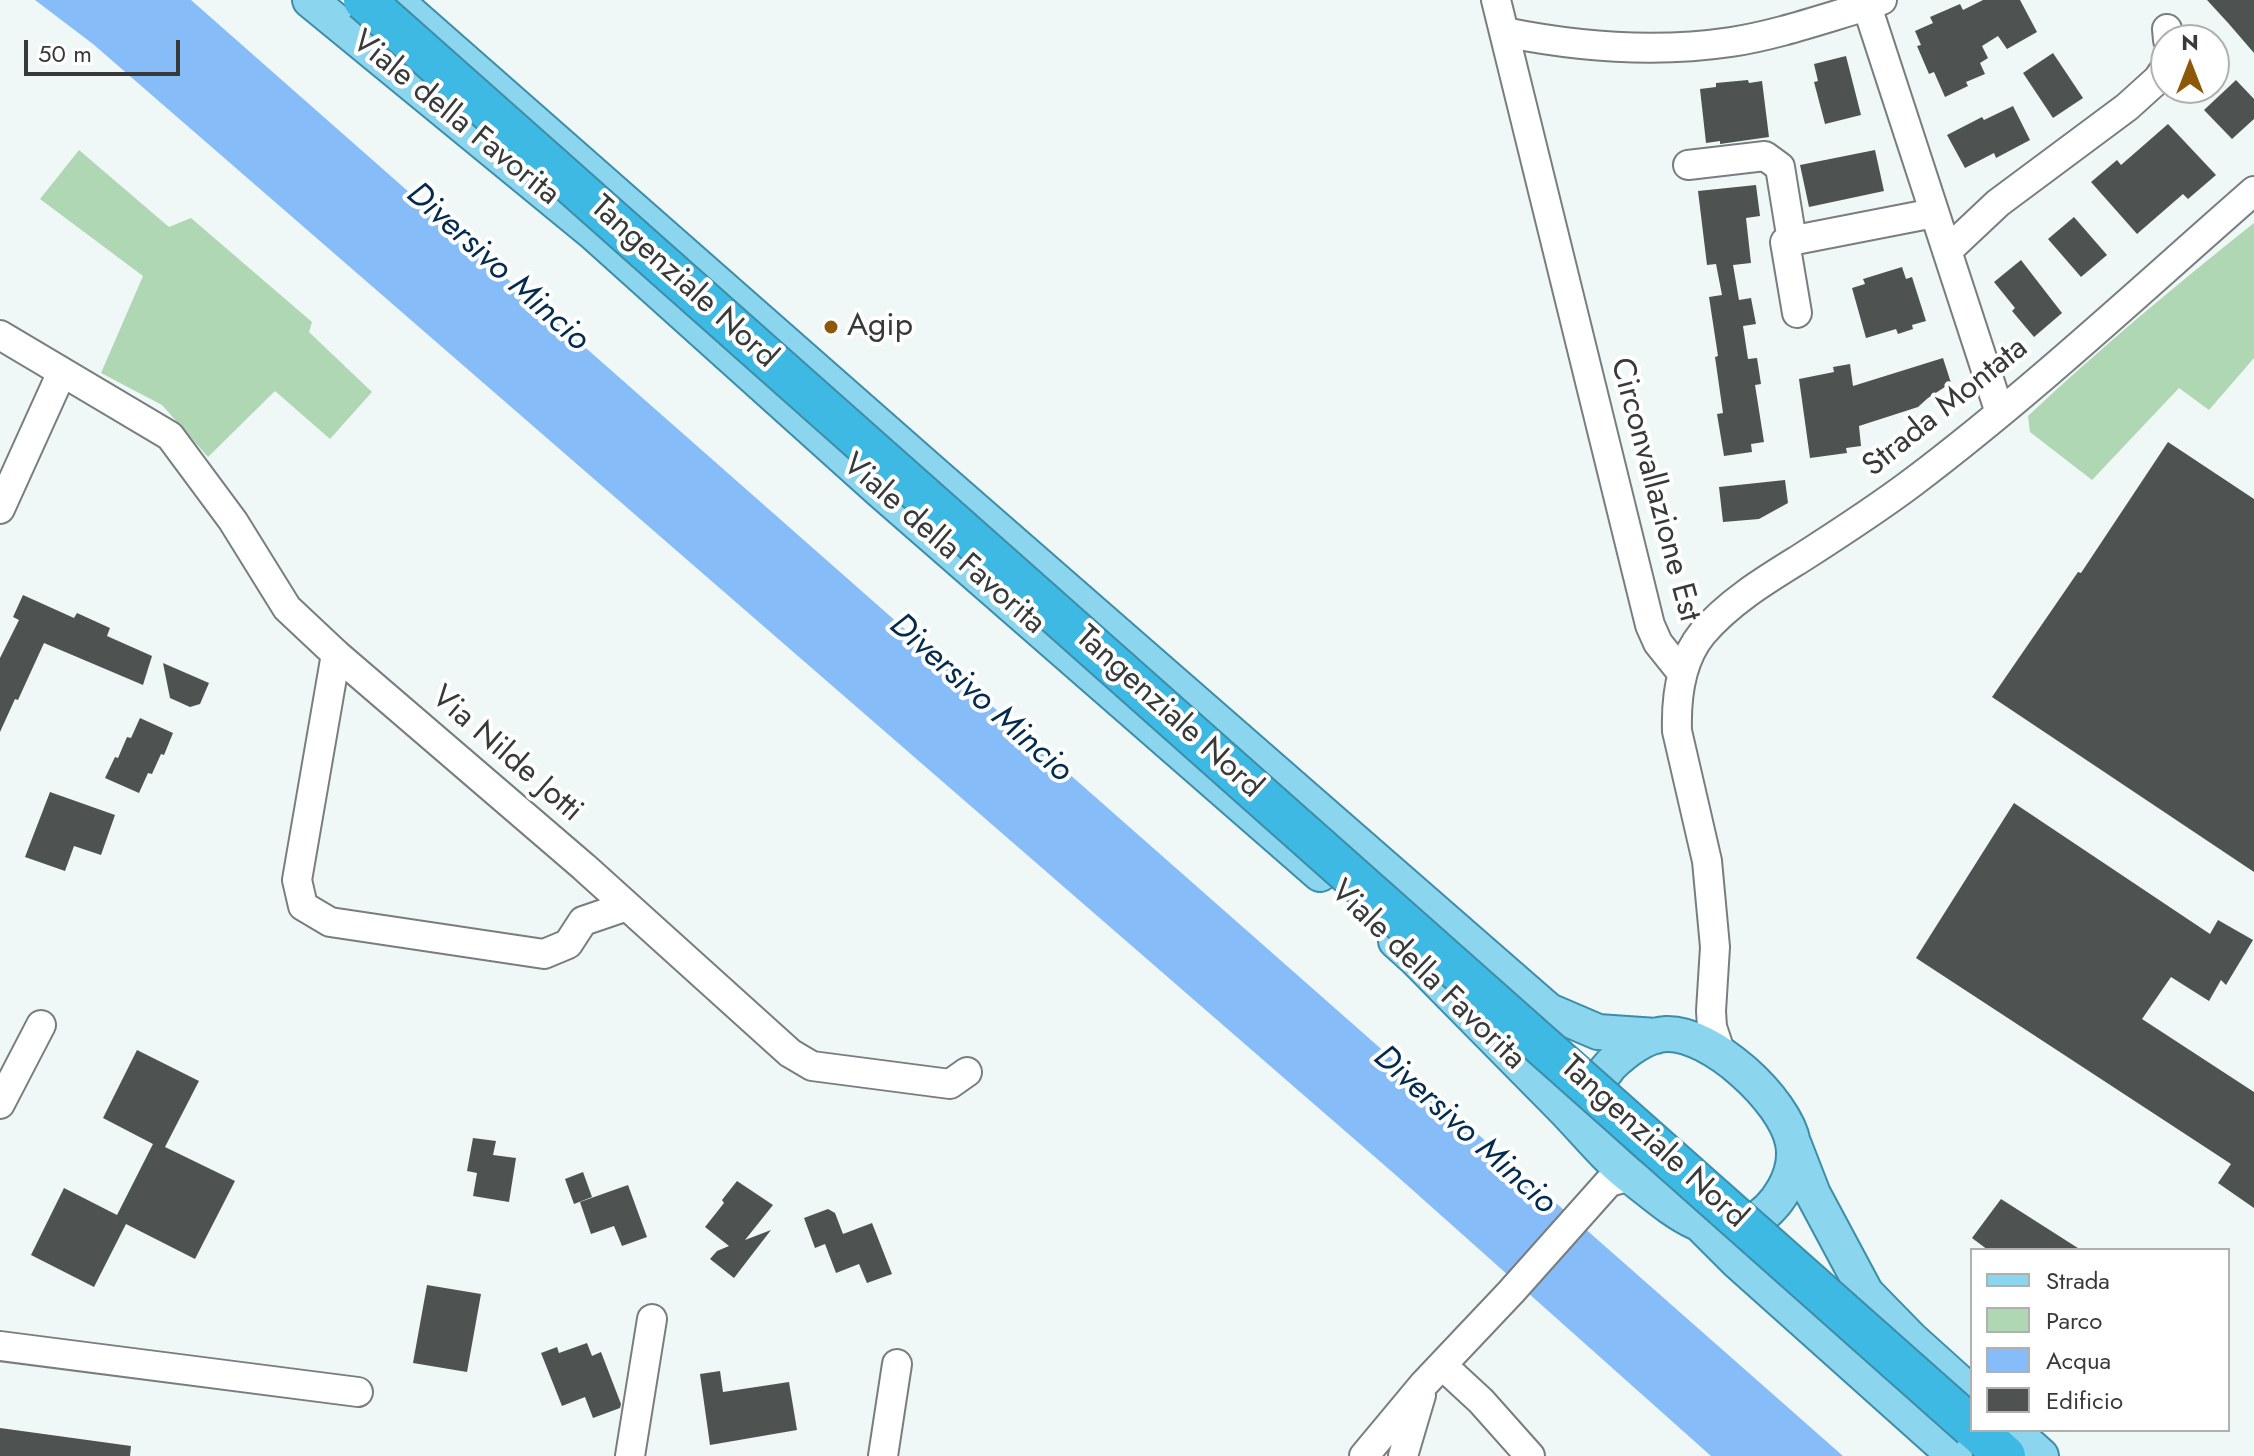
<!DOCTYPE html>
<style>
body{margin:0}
#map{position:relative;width:2254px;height:1456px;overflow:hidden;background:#f0f7f7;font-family:Jost,sans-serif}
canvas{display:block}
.legend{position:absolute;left:1970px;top:1248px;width:260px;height:184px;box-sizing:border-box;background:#fff;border:2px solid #afb0b0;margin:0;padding:10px 14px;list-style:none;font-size:24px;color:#383a3a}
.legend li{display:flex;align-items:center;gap:16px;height:40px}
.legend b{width:40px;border:2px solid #afb0b0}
.north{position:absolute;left:2150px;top:24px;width:80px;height:80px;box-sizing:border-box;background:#fff;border:2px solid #afb0b0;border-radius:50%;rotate:0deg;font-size:22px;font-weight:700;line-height:32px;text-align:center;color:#383a3a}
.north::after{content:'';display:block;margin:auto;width:28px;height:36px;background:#8d5909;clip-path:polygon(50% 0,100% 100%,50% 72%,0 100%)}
.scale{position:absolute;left:24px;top:40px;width:156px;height:36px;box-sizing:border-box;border:4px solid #383a3a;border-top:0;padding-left:10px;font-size:24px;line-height:28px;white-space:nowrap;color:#383a3a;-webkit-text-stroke:6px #fff;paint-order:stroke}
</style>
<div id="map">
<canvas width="2254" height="1456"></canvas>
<ul class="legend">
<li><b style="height:10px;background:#8bd5ee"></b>Strada</li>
<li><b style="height:22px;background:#b0d7b3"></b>Parco</li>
<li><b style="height:22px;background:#86bcf8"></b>Acqua</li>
<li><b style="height:22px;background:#4e5351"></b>Edificio</li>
</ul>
<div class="north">N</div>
<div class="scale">50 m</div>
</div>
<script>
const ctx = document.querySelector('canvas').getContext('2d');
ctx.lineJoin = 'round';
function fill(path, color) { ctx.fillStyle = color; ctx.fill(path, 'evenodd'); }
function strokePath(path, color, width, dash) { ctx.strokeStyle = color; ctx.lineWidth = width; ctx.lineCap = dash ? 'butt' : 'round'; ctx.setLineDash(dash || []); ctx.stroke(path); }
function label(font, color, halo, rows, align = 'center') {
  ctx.font = font + ' Jost,sans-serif'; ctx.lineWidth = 8; ctx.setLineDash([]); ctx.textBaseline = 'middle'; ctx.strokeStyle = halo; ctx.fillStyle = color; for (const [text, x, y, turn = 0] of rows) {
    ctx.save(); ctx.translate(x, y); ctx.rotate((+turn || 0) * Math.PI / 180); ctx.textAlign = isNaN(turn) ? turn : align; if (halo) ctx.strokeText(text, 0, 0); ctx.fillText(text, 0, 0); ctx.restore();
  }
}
const green = new Path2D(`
 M79,150L169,227L191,218L312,322L309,332L372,392L330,439L275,391L208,457L162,405L101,373L143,276L40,199Z
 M2254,223V358L2209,410L2179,388L2092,480L2030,432L2028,416C2100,348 2176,285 2254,223Z`);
const water = new Path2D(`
 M35,0H191L1843,1456H1711L1398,1177L93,44Z`);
const building = new Path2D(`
 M1983,0H2020L2037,32L2007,49L1998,36L1982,46L1988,58L1980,63L1985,74L1966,82L1968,86L1945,97L1934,72L1929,74L1917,46L1921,45L1915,31L1933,23L1930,17L1960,4L1963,10Z
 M2207,0H2254V53L2229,24Z
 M2053,53L2083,98L2053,118L2023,73Z
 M1846,56L1861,115L1825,124L1814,82L1818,81L1814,64Z
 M1748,80L1749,83L1762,81L1769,137L1720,144V141L1706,143L1700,89L1716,87V83Z
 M2236,80L2254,99V119L2232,139L2204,110Z
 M2013,106L2030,140L1996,158L1994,153L1965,168L1947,135L1982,117L1984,120Z
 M2168,124L2216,175L2188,199L2183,194L2137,234L2091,182L2117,160L2121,165Z
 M1875,150L1884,191L1809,207L1800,165Z
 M1756,185L1760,216L1746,218L1751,263L1733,265L1739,300L1751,298L1756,324L1743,326L1748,359L1757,358L1761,384L1755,385L1764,442L1751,444L1752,452L1724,456L1717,414L1723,413L1715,357L1718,356L1709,297L1722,295L1716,264L1707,265L1698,191Z
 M2074,217L2107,255L2081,277L2048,239Z
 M2021,260L2062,313L2034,337L2012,311L2015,308L1994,282Z
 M1902,267L1906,279L1912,277L1926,321L1912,325L1913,329L1898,334L1896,329L1866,338L1852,288L1865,284L1863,279Z
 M1943,358L1951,383L1928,398L1918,407L1859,426L1861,446L1846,448L1847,453L1810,458L1799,379L1834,372L1833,367L1850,364L1853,386Z
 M2168,442L2254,499V872L1992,697L2078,572L2081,573Z
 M1785,480L1788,503L1759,519L1723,522L1719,487Z
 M23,595L74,618L77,613L110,628L107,636L152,656L143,685L44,643L18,700L15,699L0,732V658L19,620L13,617Z
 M163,663L209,683L200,704L190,707L170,698Z
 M140,718L173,733L164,755L161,754L152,774L148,773L139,793L105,778L115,757L118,758L127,737L131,738Z
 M50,792L115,815L101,855L74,846L65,871L25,857Z
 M2014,803L2210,934L2218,920L2253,940L2226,985L2221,980L2209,1001L2171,977L2142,1019L2254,1092V1208L2218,1183L2231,1164L1916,958Z
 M137,1050L199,1081L165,1147L235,1181L195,1259L126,1224L94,1287L31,1255L64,1188L117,1215L153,1144L103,1118Z
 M473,1138L496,1141L493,1155L516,1158L509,1202L473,1196L477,1173L467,1171Z
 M583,1172L592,1197L574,1204L565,1179Z
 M737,1181L773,1205L745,1240L771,1230L734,1278L710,1259L717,1251L729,1246L705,1227L724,1203L722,1200Z
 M628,1185L647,1237L622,1246L614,1226L591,1234L580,1202Z
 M2001,1199L2081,1250H1988L1972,1238Z
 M828,1209L835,1213L843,1234L872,1223L892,1274L867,1283L859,1264L836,1273L825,1244L815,1248L804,1218Z
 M427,1285L481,1294L467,1372L413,1363Z
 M587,1343L592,1356L601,1352L621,1404L620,1408L593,1418L585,1397L562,1406L541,1353L557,1347L559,1353Z
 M720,1371L723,1392L789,1382L797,1430L710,1445L700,1374Z
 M0,1428L131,1446L130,1456H0Z`);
const minor = new Path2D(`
 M1496,0L1650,625L1658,643L1682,673
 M1882,0L1867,6L2000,413
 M2167,29L2168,40
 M1504,32C1578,47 1657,53 1731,42C1777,35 1822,19 1867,6
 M1688,165L1765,156L1780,167L1792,241
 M1947,251L1998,203L2127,107L2158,79L2166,67
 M1797,313L1785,242L1934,213
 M0,335L170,436L233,521L287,608L336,654L584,867L790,1053L812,1066L950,1084L967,1072
 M0,509L62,372
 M336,654L297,880L303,906L330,922L544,954L568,944L583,921L627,906
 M1721,1054L1712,1027L1711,1011L1715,947L1707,861L1677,731C1676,697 1680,661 1702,634C1728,603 1764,581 1798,560C1837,535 1876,510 1913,482C2032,392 2142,289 2254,191
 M0,1104L41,1025
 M0,1346L358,1392
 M1442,1365L1481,1401L1530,1456
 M630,1456L652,1319
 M883,1456L897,1364
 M1364,1456L1424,1384L1511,1292L1609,1182L1631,1176
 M1403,1456L1421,1395`);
const major = new Path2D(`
 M310,0L594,233L880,490L1320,874
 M395,0L935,475L1549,1011L1598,1032L1656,1036
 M1396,941L1416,959C1464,1008 1512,1056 1560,1105C1584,1129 1606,1158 1633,1178C1665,1202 1707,1245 1750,1223C1777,1209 1799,1174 1793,1143C1785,1100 1711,1032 1666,1034C1648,1035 1632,1046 1618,1058C1592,1079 1590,1110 1595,1140
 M1794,1145L1813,1194L1866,1293L1911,1339L1972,1394
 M1699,1223L1737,1261L1955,1456
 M2012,1430L2041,1456`);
const highway = new Path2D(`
 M1976,1430L2005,1456`);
const highwayBridge = new Path2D(`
 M364,0L1972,1427`);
const markers = [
 [831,327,8,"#8d5909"]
];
const streetNames = [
 ["Viale della Favorita",455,119,39],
 ["Tangenziale Nord",683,283,42],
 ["Strada Montata",1946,408,-39],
 ["Circonvallazione Est",1654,490,75],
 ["Viale della Favorita",943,545,41],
 ["Tangenziale Nord",1168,713,42],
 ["Via Nilde Jotti",506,755,41],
 ["Viale della Favorita",1427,976,44],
 ["Tangenziale Nord",1653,1143,42]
];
const poiNames = [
 ["Agip",847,327]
];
const waterNames = [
 ["Diversivo Mincio",497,268,42],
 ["Diversivo Mincio",980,699,42],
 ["Diversivo Mincio",1464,1131,42]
];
fill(green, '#b0d7b3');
fill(water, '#86bcf8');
fill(building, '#4e5351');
strokePath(minor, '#787e7f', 32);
strokePath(major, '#3c8da8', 38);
strokePath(highway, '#3c8da8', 44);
strokePath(minor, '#fff', 28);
strokePath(major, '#8bd5ee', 34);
strokePath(highway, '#3eb9e3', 40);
strokePath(highwayBridge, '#3c8da8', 44, []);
strokePath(highwayBridge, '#3eb9e3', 40);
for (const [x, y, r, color] of markers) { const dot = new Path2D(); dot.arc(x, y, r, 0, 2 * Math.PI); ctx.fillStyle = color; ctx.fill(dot); strokePath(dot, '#fff', 3); }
label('32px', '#383a3a', '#fff', streetNames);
label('32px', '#383a3a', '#fff', poiNames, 'left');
label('italic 34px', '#032b50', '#fff', waterNames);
</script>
